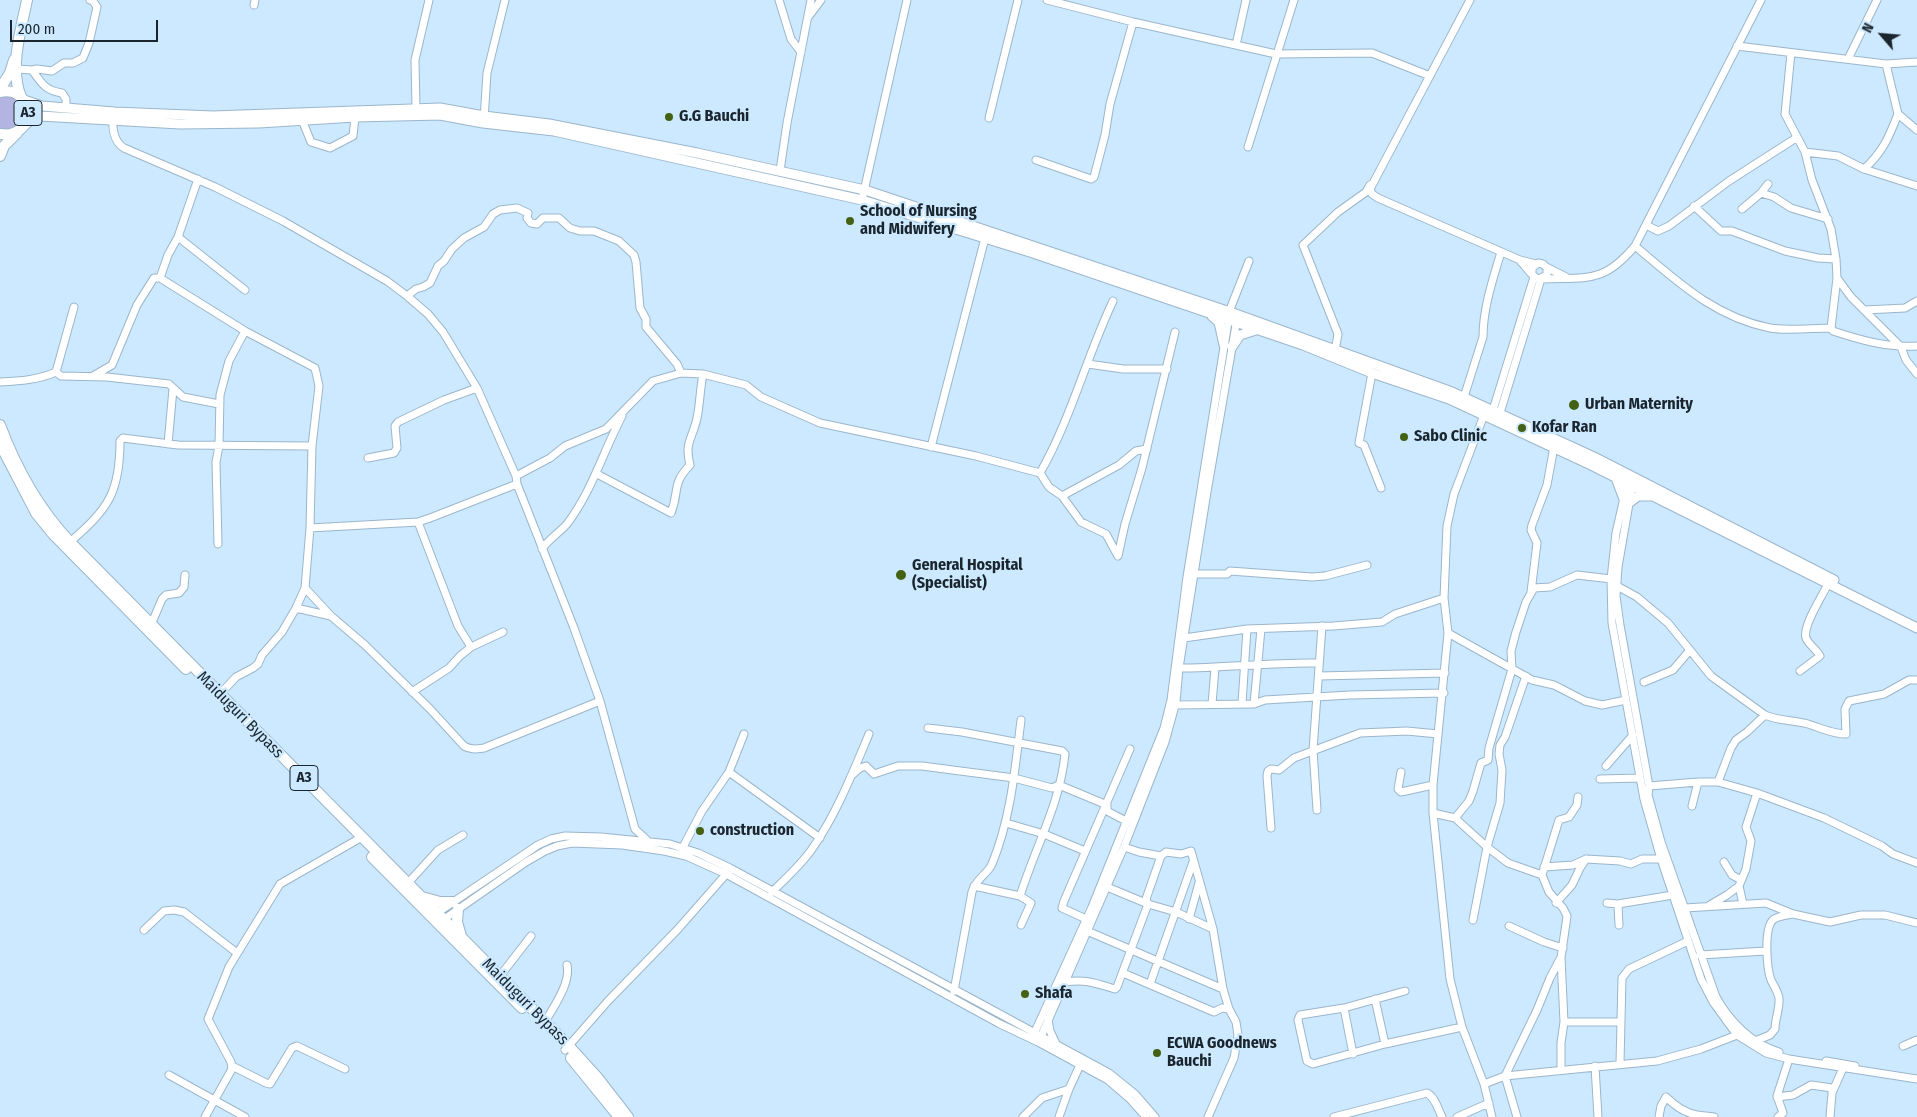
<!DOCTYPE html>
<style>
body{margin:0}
#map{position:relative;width:1917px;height:1117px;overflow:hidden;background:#cce9ff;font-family:"Fira Sans Condensed",sans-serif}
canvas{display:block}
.north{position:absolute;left:1857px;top:10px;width:50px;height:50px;-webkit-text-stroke:4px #cce9ff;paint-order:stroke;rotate:297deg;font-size:14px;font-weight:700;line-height:20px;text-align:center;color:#1a252d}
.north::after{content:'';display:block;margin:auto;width:18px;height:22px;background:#1a252d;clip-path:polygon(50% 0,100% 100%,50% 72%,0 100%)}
.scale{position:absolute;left:10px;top:20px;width:148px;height:22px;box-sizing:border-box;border:2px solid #1a252d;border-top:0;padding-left:6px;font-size:15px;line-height:18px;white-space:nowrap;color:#1a252d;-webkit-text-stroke:4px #cce9ff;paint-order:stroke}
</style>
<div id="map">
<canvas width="1917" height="1117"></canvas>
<div class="north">N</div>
<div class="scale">200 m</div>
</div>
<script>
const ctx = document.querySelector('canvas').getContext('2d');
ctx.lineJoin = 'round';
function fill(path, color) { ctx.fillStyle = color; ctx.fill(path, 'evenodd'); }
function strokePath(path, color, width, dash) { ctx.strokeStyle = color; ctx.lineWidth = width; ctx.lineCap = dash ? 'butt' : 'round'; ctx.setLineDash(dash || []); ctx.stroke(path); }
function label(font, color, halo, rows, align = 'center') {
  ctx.font = font + ' "Fira Sans Condensed",sans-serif'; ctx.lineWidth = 4.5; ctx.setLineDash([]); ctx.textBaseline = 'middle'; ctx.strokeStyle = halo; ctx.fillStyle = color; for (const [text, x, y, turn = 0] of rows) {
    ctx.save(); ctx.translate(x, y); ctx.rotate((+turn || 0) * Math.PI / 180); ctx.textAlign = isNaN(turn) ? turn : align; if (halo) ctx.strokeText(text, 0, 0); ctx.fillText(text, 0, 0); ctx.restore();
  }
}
const green = new Path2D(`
 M0,95C3,95 9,95 12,96C25,101 27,125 13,129C9,130 4,130 0,130Z`);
const minor = new Path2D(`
 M779,0L791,39L801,52
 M1047,0L1133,22L1276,54L1372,53L1430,76
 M1470,0L1370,189L1372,194L1378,198L1520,260L1536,264
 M254,5L255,0
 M809,16L821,0
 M1236,45L1246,0
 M1737,46L1886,64L1917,62
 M1791,53L1785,114L1805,152L1812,180L1831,229L1836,259L1837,278L1831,328
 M1848,59L1877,0
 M1886,64L1898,114L1917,130
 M17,69L32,70C42,84 45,90 62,93L66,99V108
 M32,70L37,69L52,71L64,63H73L83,58L89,43L97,7L93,1L90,0
 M416,109L415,60L429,0
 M113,115C112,128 113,141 124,148L215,187L283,221L387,281L407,296L428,314L443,332L477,388L516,476L517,484L574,628L600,701L635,829L648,841
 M989,118L1018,0
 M302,120L311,142L330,148L353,136L355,117
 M484,120L487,73L505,0
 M1248,147L1294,0
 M1805,152L1838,156L1864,169L1917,186
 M1036,160L1091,179L1094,177L1105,135L1110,104L1133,22
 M1864,169C1883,152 1889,137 1898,114
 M780,171L787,123L811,0
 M198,179L178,237L168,255L160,278L245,331L315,368L319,386L312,446L310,528L305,588L296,608L282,632L262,655L258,664L253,668L236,677L220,694
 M1761,193L1774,197L1791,208L1828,219
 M862,200L907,0
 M1694,206L1721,231H1732L1785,251L1818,258L1836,259
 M1742,209L1761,193L1768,184
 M1646,225L1658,231L1669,226L1729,181L1796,138
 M178,237L245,290
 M1635,246C1677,281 1714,317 1770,328C1787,331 1813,328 1831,328L1833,331C1860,340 1888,348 1917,346
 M1521,262C1527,267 1531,277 1539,279L1547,275V268L1543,264L1538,263L1532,268V273
 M1546,267L1566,277
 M1837,278L1851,297L1901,347L1906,360L1917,374
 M1542,279C1588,277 1603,284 1635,246L1761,0
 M407,296L416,289L423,287L430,283L438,266L444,261L452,249L464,238L484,227L493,214L500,210L517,208L528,213L527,218L531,223L537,224L543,218H559L570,228L580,231H594L619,241L634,255L636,262L640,308L646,319V327L677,364L681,373
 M1865,310L1905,308L1917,301
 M1229,312L1249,261
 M1335,351L1338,334L1303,245L1338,212L1366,192L1370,185
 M1088,364L1123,369H1167
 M56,372L74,307
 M1372,373L1359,443L1364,445L1381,488
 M93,376L112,365L137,305L154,278H160
 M0,382C20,381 38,380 56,372L61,376L107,377L169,384L183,397L219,404
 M1464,397L1483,337C1483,308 1493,279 1501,252
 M1493,410L1534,277
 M1500,413L1541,279
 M1484,415L1454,494L1447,526L1444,598L1448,633L1433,785V813L1450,979L1462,1027L1484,1084L1492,1117
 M168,444L173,389
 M931,447L985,238
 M368,458L394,453L397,448L395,426L398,422L444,400L477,388
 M1040,473C1071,419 1086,358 1113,301
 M597,474L671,513C680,490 671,485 690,465C684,442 693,438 697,418C700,404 700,389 703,374
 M516,476L550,458L565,446L606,429L653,381L681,373L703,374L746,385L761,397L820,423L976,456L1040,473L1049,487L1062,496L1081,522L1106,534L1118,556L1125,524L1142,468L1175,332
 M1628,480L1616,533L1611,579L1612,623L1644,799L1661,859L1701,979L1713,1002L1737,1035L1766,1053L1789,1059L1917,1079
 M1633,481L1618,567L1616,596L1620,625L1649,786L1648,795L1661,842L1716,997C1729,1021 1752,1044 1779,1052
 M1062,496L1119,465L1136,451L1147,449
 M310,528L418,522L430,518L517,484
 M70,542C108,509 120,493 120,441L123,438L178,445L312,446
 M218,544L216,462L219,446L220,395L229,361L245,331
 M542,549C549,539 559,533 567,524C592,491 603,452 622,416
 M1194,574H1227L1230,571L1312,577L1325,576L1367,565
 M1617,586L1637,597L1668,623L1711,676L1765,715C1778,721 1793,720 1808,724C1821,728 1832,734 1846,734L1845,709L1849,701L1884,694L1909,680H1917
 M305,588L331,616L365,645L430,709L464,746C471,750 476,749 484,748L600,701
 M1531,592L1537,543L1531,530L1532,525L1547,485L1554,447
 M296,608L331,616
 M151,625L162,599L166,595L179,593L184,587L185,575
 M1448,633L1532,680L1554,685L1585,701L1602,705L1626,700
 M1184,638L1247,629L1333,626L1382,622L1395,614L1444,598
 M471,647L503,632
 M1179,668C1226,668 1272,662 1319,663
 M1800,671L1820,656C1817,650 1808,644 1806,638C1802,626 1823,595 1828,584
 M1319,676L1445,673
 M1644,682L1673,670L1690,650
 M412,692L449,668L460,656L471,647L458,626L418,522
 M1242,703L1247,629
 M1212,704L1215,668
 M1254,704L1261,629
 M1175,705L1254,704L1265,700L1350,695L1444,693
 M928,728L962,732L1062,751L1065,754C1060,804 1035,848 1020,896L1031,903L1021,925
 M1606,766L1633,735
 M729,772L820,838
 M1401,772L1398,789L1401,792L1433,785
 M851,776L860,768L866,766L874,774L898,766H922L1014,778L1052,788L1059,785L1107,805
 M1600,779L1640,778
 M1718,782L1731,748L1736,740L1747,732L1765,715
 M1649,786L1698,782H1718L1757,793L1824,818L1882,846L1893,854L1917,863
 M1107,805V811L1126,821
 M1692,806L1698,782
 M1317,810L1313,750L1322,626
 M1433,813L1455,818L1469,801L1473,791L1481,763L1488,760L1489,748L1512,669L1511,651L1516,632L1526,602L1534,588L1550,587L1577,575L1611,579
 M1455,818L1487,847L1508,863L1542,875
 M1006,823L1044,834L1085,851
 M1271,828L1267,776L1268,771L1271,769L1279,770L1294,758L1360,733L1407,731L1438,734
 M683,847L702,811L729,772L744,734
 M1124,847L1139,852L1161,856
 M1586,859L1620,861L1631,864L1642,859H1661
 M1724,862L1732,875L1741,880
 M1544,867L1573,865L1586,859L1580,868L1572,885L1556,903
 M408,883L438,850L463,835
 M974,886L1020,896
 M1739,886L1743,904
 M1107,887L1148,904L1176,912L1213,929
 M772,892C786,878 801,865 812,849C836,815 853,772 869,734
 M1607,903L1618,904L1673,895
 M1618,904L1619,925
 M1710,905L1727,895L1739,886L1746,869L1751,841L1746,827L1757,793
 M1685,908L1766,903L1793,914L1830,922L1861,915H1885L1917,923
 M434,915L538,845L551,839L565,836L601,837L670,844L698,853L730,868L1109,1073L1135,1094L1155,1117
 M1086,919L1062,908L1064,901L1130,749
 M1189,919L1199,883
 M1473,920L1487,847L1500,803L1502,770L1499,754L1500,745L1505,737L1526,676
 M440,922L526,862L545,851L557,846L572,843L622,845L664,851L686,856L726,874L1000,1024L1038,1042L1108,1080L1129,1098L1146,1117
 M1509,926L1544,942L1563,948
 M144,930L164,911L174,910L184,912L237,953
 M1087,931L1223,989
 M1700,955L1766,951
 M1123,973L1214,1012L1222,1008L1229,1009
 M500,976L531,936
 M1065,982C1086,979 1095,983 1115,989L1117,987L1148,904L1146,899L1161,856L1166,852L1181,854L1191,851L1213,929L1223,989L1229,1009L1236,1022L1238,1035L1234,1058L1208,1117
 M1150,984L1193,862
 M954,991L972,892C977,877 987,875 992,864C1011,818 1015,769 1021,720
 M1405,991L1344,1008L1300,1015L1298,1020L1307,1061L1313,1064L1385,1044L1462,1027
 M1375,999L1385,1044
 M1344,1008L1353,1054
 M1048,1019L1050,1031L1056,1044
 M545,1022C554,1006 571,983 567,965
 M1564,1022H1621
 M1033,1036L1092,907L1164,728L1171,700L1187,577L1229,316
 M1040,1039L1124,847L1165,742L1176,702L1179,668L1207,492L1237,319
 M1755,1041L1770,1035L1775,1029C1775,1019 1780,1008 1779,998C1778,992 1774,986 1771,980C1767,969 1763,927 1774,919C1779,916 1787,915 1793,914
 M1903,1046L1917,1040
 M565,1050L608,1001L678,929L728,872
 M1826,1061L1855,1066
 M1620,1063L1622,978L1629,969L1688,941
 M232,1066L266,1083L270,1084L292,1048L297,1046L345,1069
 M1595,1066L1598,1117
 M1561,1070V1043L1564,1022L1561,958L1567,916L1563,908L1549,892L1542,875L1559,820L1569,817L1577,805L1578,797
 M169,1075L245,1117
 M1484,1084L1505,1076L1657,1061L1701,1049L1737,1035
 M1777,1097L1793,1095L1811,1085L1832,1088V1093
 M205,1117L232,1069L231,1062L208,1019L229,967L280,884L362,837
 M1023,1117L1042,1098L1069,1089
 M1059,1117L1069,1089L1080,1065
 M1334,1117L1427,1093C1435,1097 1438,1109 1442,1117
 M1457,1117L1489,1103
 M1517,1117L1505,1076L1537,1010L1550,978L1560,959
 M1659,1117L1661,1106L1666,1097C1675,1106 1685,1113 1697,1115C1703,1116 1708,1116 1714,1117
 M1778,1117L1783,1113L1777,1096L1789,1059
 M1830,1117L1832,1093L1843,1068`);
const major = new Path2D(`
 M24,100L42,106L114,112L213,116L440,108L484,116L549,124L697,153L865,190L1230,312L1452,392L1594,457L1834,580
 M22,128L33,118L40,116L180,124L259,123L355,117L440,115L483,123L554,131L862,200L1033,253L1303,345L1372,373L1449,399L1591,465L1917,628
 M1212,316L1219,322L1224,345
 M1232,347L1240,335L1256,330
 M1616,478L1624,499
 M1630,502L1638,496H1650`);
const highway = new Path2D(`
 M0,89L10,73L14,60
 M0,92C36,85 37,140 0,134
 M21,97C9,68 21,30 27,0
 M0,156L4,146L17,133
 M0,425C16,468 39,509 70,542L569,1046L597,1077L628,1117
 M0,444L36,513L53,534L186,669
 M372,857L522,1008
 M422,897L440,902H453
 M458,909L457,922L461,936
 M571,1058L619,1117`);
const markers = [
 [669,117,5,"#446114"],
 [850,221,5,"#446114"],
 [1574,405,6,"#446114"],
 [1522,428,5,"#446114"],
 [1404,437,5,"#446114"],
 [901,575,6,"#446114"],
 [700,831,5,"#446114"],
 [1025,994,5,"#446114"],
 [1157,1053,5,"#446114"]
];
const shields = [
 [28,113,28],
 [304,778,28]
];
const shieldNames = [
 ["A3",28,113],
 ["A3",304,778]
];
const poiNames = [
 ["G.G Bauchi",679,117],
 ["School of Nursing",860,212],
 ["and Midwifery",860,230],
 ["Urban Maternity",1585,405],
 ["Kofar Ran",1532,428],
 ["Sabo Clinic",1414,437],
 ["General Hospital",912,566],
 ["(Specialist)",912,584],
 ["construction",710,831],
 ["Shafa",1035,994],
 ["ECWA Goodnews",1167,1044],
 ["Bauchi",1167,1062]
];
const streetNames = [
 ["Maiduguri Bypass",240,715,45],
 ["Maiduguri Bypass",525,1002,45]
];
fill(green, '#b4b4e3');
strokePath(minor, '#9bb6cb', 9);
strokePath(major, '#9bb6cb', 11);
strokePath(highway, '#9bb6cb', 12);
strokePath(minor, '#fff', 7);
strokePath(major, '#fff', 9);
strokePath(highway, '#fff', 10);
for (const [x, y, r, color] of markers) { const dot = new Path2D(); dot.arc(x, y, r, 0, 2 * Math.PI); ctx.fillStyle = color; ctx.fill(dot); strokePath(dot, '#cce9ff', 2); }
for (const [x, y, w] of shields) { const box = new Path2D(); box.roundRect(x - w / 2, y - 12.5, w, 25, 4); ctx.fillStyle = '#cce9ff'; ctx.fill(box); strokePath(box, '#1a252d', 1); }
label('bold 15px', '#1a252d', null, shieldNames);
label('bold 16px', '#1a252d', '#cce9ff', poiNames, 'left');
label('16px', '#1a252d', '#cce9ff', streetNames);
</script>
